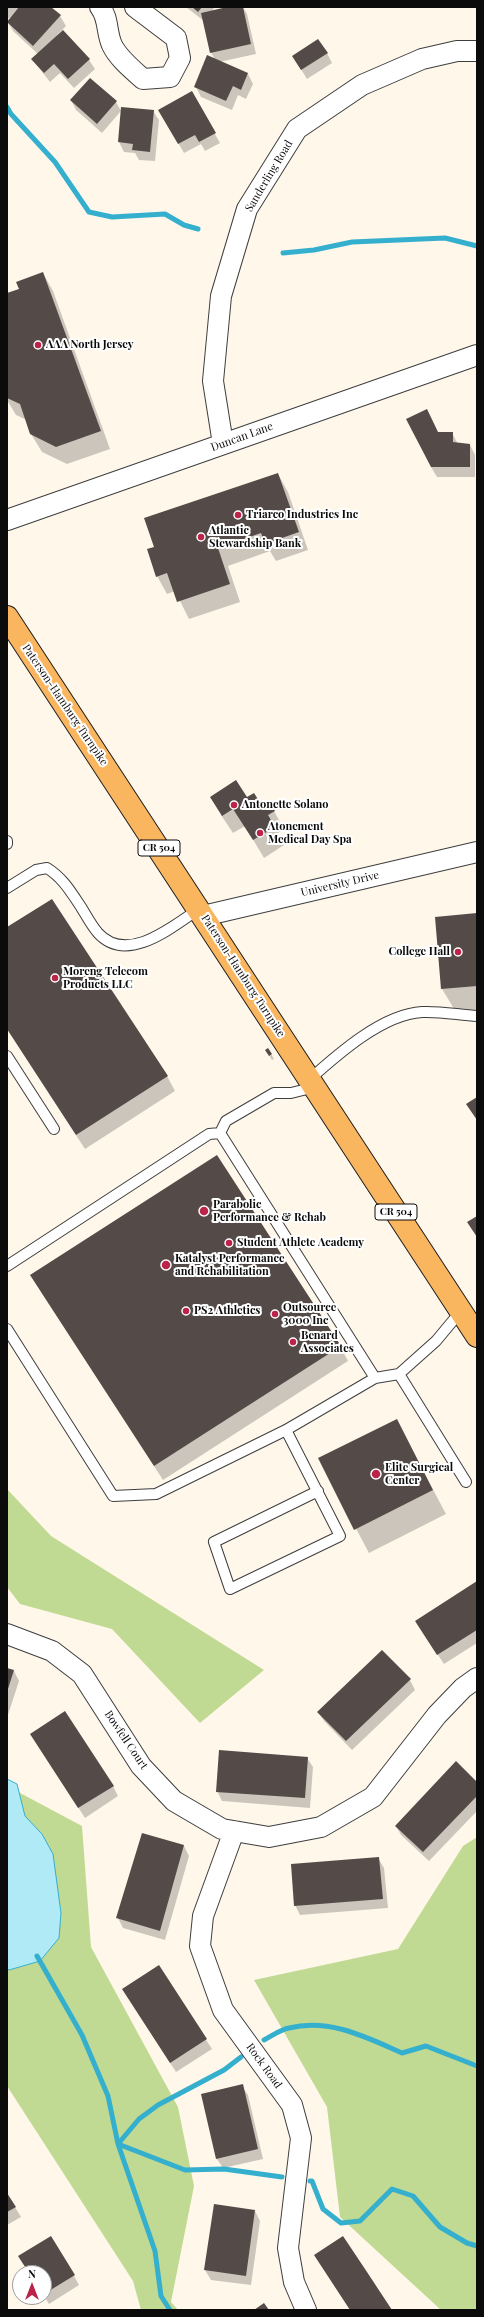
<!DOCTYPE html>
<style>
body{margin:0}
#map{position:relative;width:484px;height:2317px;overflow:hidden;background:#fff7ea;font-family:"Playfair Display",serif}
canvas{display:block}
.frame{position:absolute;inset:0;border:8px solid #0b0b0b;pointer-events:none}
.north{position:absolute;left:12px;top:2265px;width:40px;height:40px;box-sizing:border-box;background:#fff;border:1px solid #9d9d9d;border-radius:50%;rotate:0deg;font-size:11px;font-weight:700;line-height:16px;text-align:center;color:#0b0b0b}
.north::after{content:'';display:block;margin:auto;width:14px;height:18px;background:#bc2348;clip-path:polygon(50% 0,100% 100%,50% 72%,0 100%)}
</style>
<div id="map">
<canvas width="484" height="2317"></canvas>
<div class="frame"></div>
<div class="north">N</div>
</div>
<script>
const ctx = document.querySelector('canvas').getContext('2d');
ctx.lineJoin = 'round';
function fill(path, color) { ctx.fillStyle = color; ctx.fill(path, 'evenodd'); }
function strokePath(path, color, width, dash) { ctx.strokeStyle = color; ctx.lineWidth = width; ctx.lineCap = dash ? 'butt' : 'round'; ctx.setLineDash(dash || []); ctx.stroke(path); }
function label(font, color, halo, rows, align = 'center') {
  ctx.font = font + ' "Playfair Display",serif'; ctx.lineWidth = 4; ctx.setLineDash([]); ctx.textBaseline = 'middle'; ctx.strokeStyle = halo; ctx.fillStyle = color; for (const [text, x, y, turn = 0] of rows) {
    ctx.save(); ctx.translate(x, y); ctx.rotate((+turn || 0) * Math.PI / 180); ctx.textAlign = isNaN(turn) ? turn : align; if (halo) ctx.strokeText(text, 0, 0); ctx.fillText(text, 0, 0); ctx.restore();
  }
}
const forest = new Path2D(`
 M7,1489L51,1536L264,1670L200,1723L112,1629L20,1604L7,1587Z
 M7,1786L82,1826L91,1947L178,2107L194,2186L171,2302L178,2310H141L133,2281L7,2086Z
 M477,1837V2310H441L340,2217L327,2107L254,1980L398,1949L463,1846Z`);
const water = new Path2D(`
 M7,1779L17,1784L25,1816L42,1834L53,1854L61,1913L59,1938L40,1961L9,1970L7,1969Z`);
const shadow = new Path2D(`
 M7,7H50L60,16L66,26L57,35L89,60L95,69L74,88L60,73L50,82L32,59L38,54L13,31L7,21L11,17L7,19Z
 M186,7H215L212,11L243,7L247,14L256,54L219,62L248,74L253,84L246,99L238,95L232,110L201,97L196,87L215,60L211,52L204,21Z
 M327,53L332,63L307,79L299,66Z
 M192,93L220,143L205,151L201,144L184,153L160,111Z
 M71,100L116,102L121,111L102,133L76,110Z
 M153,111L159,120L155,161L139,160L135,153L124,152L119,142Z
 M43,273L53,291L110,449L67,464L42,452L31,434L27,420L16,415L7,400V294L20,289Z
 M432,420L438,433H452L458,444L470,445L475,455V477H437L431,467Z
 M278,474L288,492L308,550L276,561L270,551L228,566L240,602L189,619L175,591L167,594L157,576L155,547Z
 M247,798L274,811L284,829L278,833L284,845L264,858L245,826L233,833L221,815Z
 M477,914V1011L456,1012L442,989Z
 M7,929L167,1076L175,1091L85,1149L7,1029Z
 M268,1049L274,1059L272,1060L269,1055Z
 M40,1290L340,1346L348,1361L163,1480Z
 M396,1420L446,1514L369,1553L319,1459Z
 M477,1583V1643L444,1664L422,1631Z
 M7,1669L14,1671L19,1681L7,1718Z
 M410,1680L415,1690L352,1750L324,1721L318,1712Z
 M37,1743L113,1786L118,1796L85,1818Z
 M307,1758L313,1767L310,1808L222,1801L217,1791Z
 M477,1783V1811L429,1861L401,1835L396,1826Z
 M142,1834L184,1846L189,1856L165,1940L123,1928L118,1918Z
 M378,1858L384,1868L388,1908L300,1915L295,1905Z
 M158,1966L212,2049L176,2072L123,1990Z
 M242,2086L248,2095L263,2159L223,2168L217,2159Z
 M7,2194L21,2217L7,2225Z
 M255,2211L260,2221L251,2285L211,2280L205,2270Z
 M20,2256L74,2276L79,2285L49,2304L44,2296V2273H30Z`);
const stream = new Path2D(`
 M7,107L11,114L55,162L89,212L112,217L165,214L184,225L198,229
 M283,253L314,250L352,242L445,238L477,246
 M37,1956L82,2035L108,2096L118,2144L185,2170L224,2169L282,2177
 M264,2040C272,2036 281,2029 289,2028C329,2018 366,2037 402,2053L426,2046L477,2066
 M310,2181H312L323,2209L341,2223L360,2221L392,2189L413,2196L440,2227L467,2243L477,2246
 M170,2310L161,2296L155,2251L118,2144L139,2119L158,2105L224,2070L241,2057`);
const building = new Path2D(`
 M19,7H51L61,15L33,46L7,22Z
 M192,7H202L198,12Z
 M227,7H243L251,44L210,53L201,13Z
 M63,30L90,59L68,79L54,64L44,73L31,59Z
 M318,39L328,53L301,70L292,56Z
 M207,55L248,73L241,90L233,86L226,101L194,87Z
 M90,78L117,101L97,124L70,100Z
 M192,91L216,133L199,142L195,135L178,144L158,110Z
 M121,107L154,110L150,152L132,150L133,144L118,142Z
 M43,272L101,431L56,447L30,434L20,404L7,398V293L19,289L16,282Z
 M427,409L438,432H453V442L470,444V467H431L406,419Z
 M278,473L299,532L265,544L261,533L218,548L230,584L177,602L167,573L156,577L147,549L154,547L144,518Z
 M236,780L247,797L254,793L261,804L268,800L275,811L268,815L275,827L253,840L233,809L222,816L210,797Z
 M52,899L168,1076L76,1135L7,1029V927Z
 M477,913V986L441,989L435,917Z
 M268,1048L272,1054L269,1056L265,1050Z
 M477,1097V1120L466,1104Z
 M217,1155L341,1346L154,1466L30,1275Z
 M477,1216V1237L467,1222Z
 M397,1419L433,1490L354,1530L318,1458Z
 M477,1581V1630L437,1655L415,1621Z
 M382,1650L411,1679L346,1741L317,1712Z
 M7,1668L14,1670L7,1692Z
 M65,1711L114,1786L78,1808L30,1734Z
 M219,1750L308,1757L305,1798L216,1792Z
 M456,1761L477,1782V1796L423,1852L395,1826Z
 M142,1833L184,1845L160,1931L116,1918Z
 M379,1857L383,1899L294,1906L291,1864Z
 M159,1965L207,2039L170,2063L122,1989Z
 M243,2084L258,2149L216,2159L201,2094Z
 M7,2193L16,2207L7,2212Z
 M214,2204L255,2210L246,2276L204,2270Z
 M51,2236L75,2275L44,2294V2273H29L18,2256Z
 M343,2236L367,2272L392,2310H350L314,2255Z
 M264,2303L269,2310H254Z`);
const lane = new Path2D(`
 M7,841V844
 M7,888L36,870L47,868C63,878 71,892 81,907C86,915 91,925 98,933C127,965 172,927 199,909
 M7,1056L54,1129
 M310,1079C338,1054 383,1014 422,1012C440,1011 459,1015 477,1016
 M315,1087L291,1093H274L226,1121L220,1133L375,1378L399,1374L436,1341L461,1311
 M7,1266L209,1134L220,1133
 M7,1329L113,1496L156,1494L286,1430L375,1378
 M399,1374L466,1482
 M286,1430L340,1536L230,1589L214,1542L318,1491`);
const street = new Path2D(`
 M100,7C109,18 106,32 112,45C118,58 133,70 143,79L170,77L180,58L176,38L135,7
 M223,444L213,381L221,296L247,209L297,129L362,85L422,59L457,51H477
 M7,520L477,355
 M203,916L477,852
 M7,1634L52,1651L82,1674L141,1766L174,1801L222,1829L269,1837L321,1827L373,1797L437,1715L463,1688L477,1678
 M234,1831L203,1916L200,1946L223,2010L292,2105L301,2138L288,2248L294,2282L306,2310`);
const primary = new Path2D(`
 M7,617L477,1336`);
const markers = [
 [38,345,4,"#bc2348"],
 [238,515,4,"#bc2348"],
 [201,537,4,"#bc2348"],
 [234,805,4,"#bc2348"],
 [260,833,4,"#bc2348"],
 [458,952,4,"#bc2348"],
 [55,978,4,"#bc2348"],
 [204,1211,5,"#bc2348"],
 [229,1243,4,"#bc2348"],
 [166,1265,5,"#bc2348"],
 [186,1311,4,"#bc2348"],
 [275,1314,4,"#bc2348"],
 [293,1342,4,"#bc2348"],
 [376,1474,5,"#bc2348"]
];
const shields = [
 [159,848,42],
 [396,1212,42]
];
const shieldNames = [
 ["CR 504",159,848],
 ["CR 504",396,1212]
];
const streetNames = [
 ["Sanderling Road",269,176,-59],
 ["Duncan Lane",242,437,-20],
 ["Paterson-Hamburg Turnpike",65,705,56],
 ["University Drive",340,884,-13],
 ["Paterson-Hamburg Turnpike",243,976,57],
 ["Bowfell Court",126,1740,56],
 ["Rock Road",264,2066,54]
];
const poiNames = [
 ["AAA North Jersey",46,345],
 ["Triarco Industries Inc",246,515],
 ["Atlantic",209,531],
 ["Stewardship Bank",209,544],
 ["Antonette Solano",242,805],
 ["Atonement",268,827],
 ["Medical Day Spa",268,840],
 ["College Hall",450,952,"right"],
 ["Moreng Telecom",63,972],
 ["Products LLC",63,985],
 ["Parabolic",213,1205],
 ["Performance & Rehab",213,1218],
 ["Student Athlete Academy",237,1243],
 ["Katalyst Performance",175,1259],
 ["and Rehabilitation",175,1272],
 ["Outsource",283,1308],
 ["3000 Inc",283,1321],
 ["PS2 Athletics",194,1311],
 ["Benard",301,1336],
 ["Associates",301,1349],
 ["Elite Surgical",385,1468],
 ["Center",385,1481]
];
fill(forest, '#c1da93');
fill(water, '#afeaf6');
strokePath(water, '#35afce', 1);
fill(shadow, '#0003');
strokePath(stream, '#35afce', 5);
fill(building, '#544a48');
strokePath(lane, '#3e3e3e', 12);
strokePath(street, '#3e3e3e', 22);
strokePath(primary, '#1c1c1c', 24);
strokePath(lane, '#fff', 10);
strokePath(street, '#fff', 20);
strokePath(primary, '#fab65f', 22);
for (const [x, y, r, color] of markers) { const dot = new Path2D(); dot.arc(x, y, r, 0, 2 * Math.PI); ctx.fillStyle = color; ctx.fill(dot); strokePath(dot, '#fff', 1.5); }
for (const [x, y, w] of shields) { const box = new Path2D(); box.roundRect(x - w / 2, y - 8, w, 16, 3); ctx.fillStyle = '#fff'; ctx.fill(box); strokePath(box, '#0b0b0b', 1); }
label('bold 10px', '#0b0b0b', null, shieldNames);
label('11px', '#0b0b0b', '#fff', streetNames);
label('bold 11px', '#0b0b0b', '#fff', poiNames, 'left');
</script>
